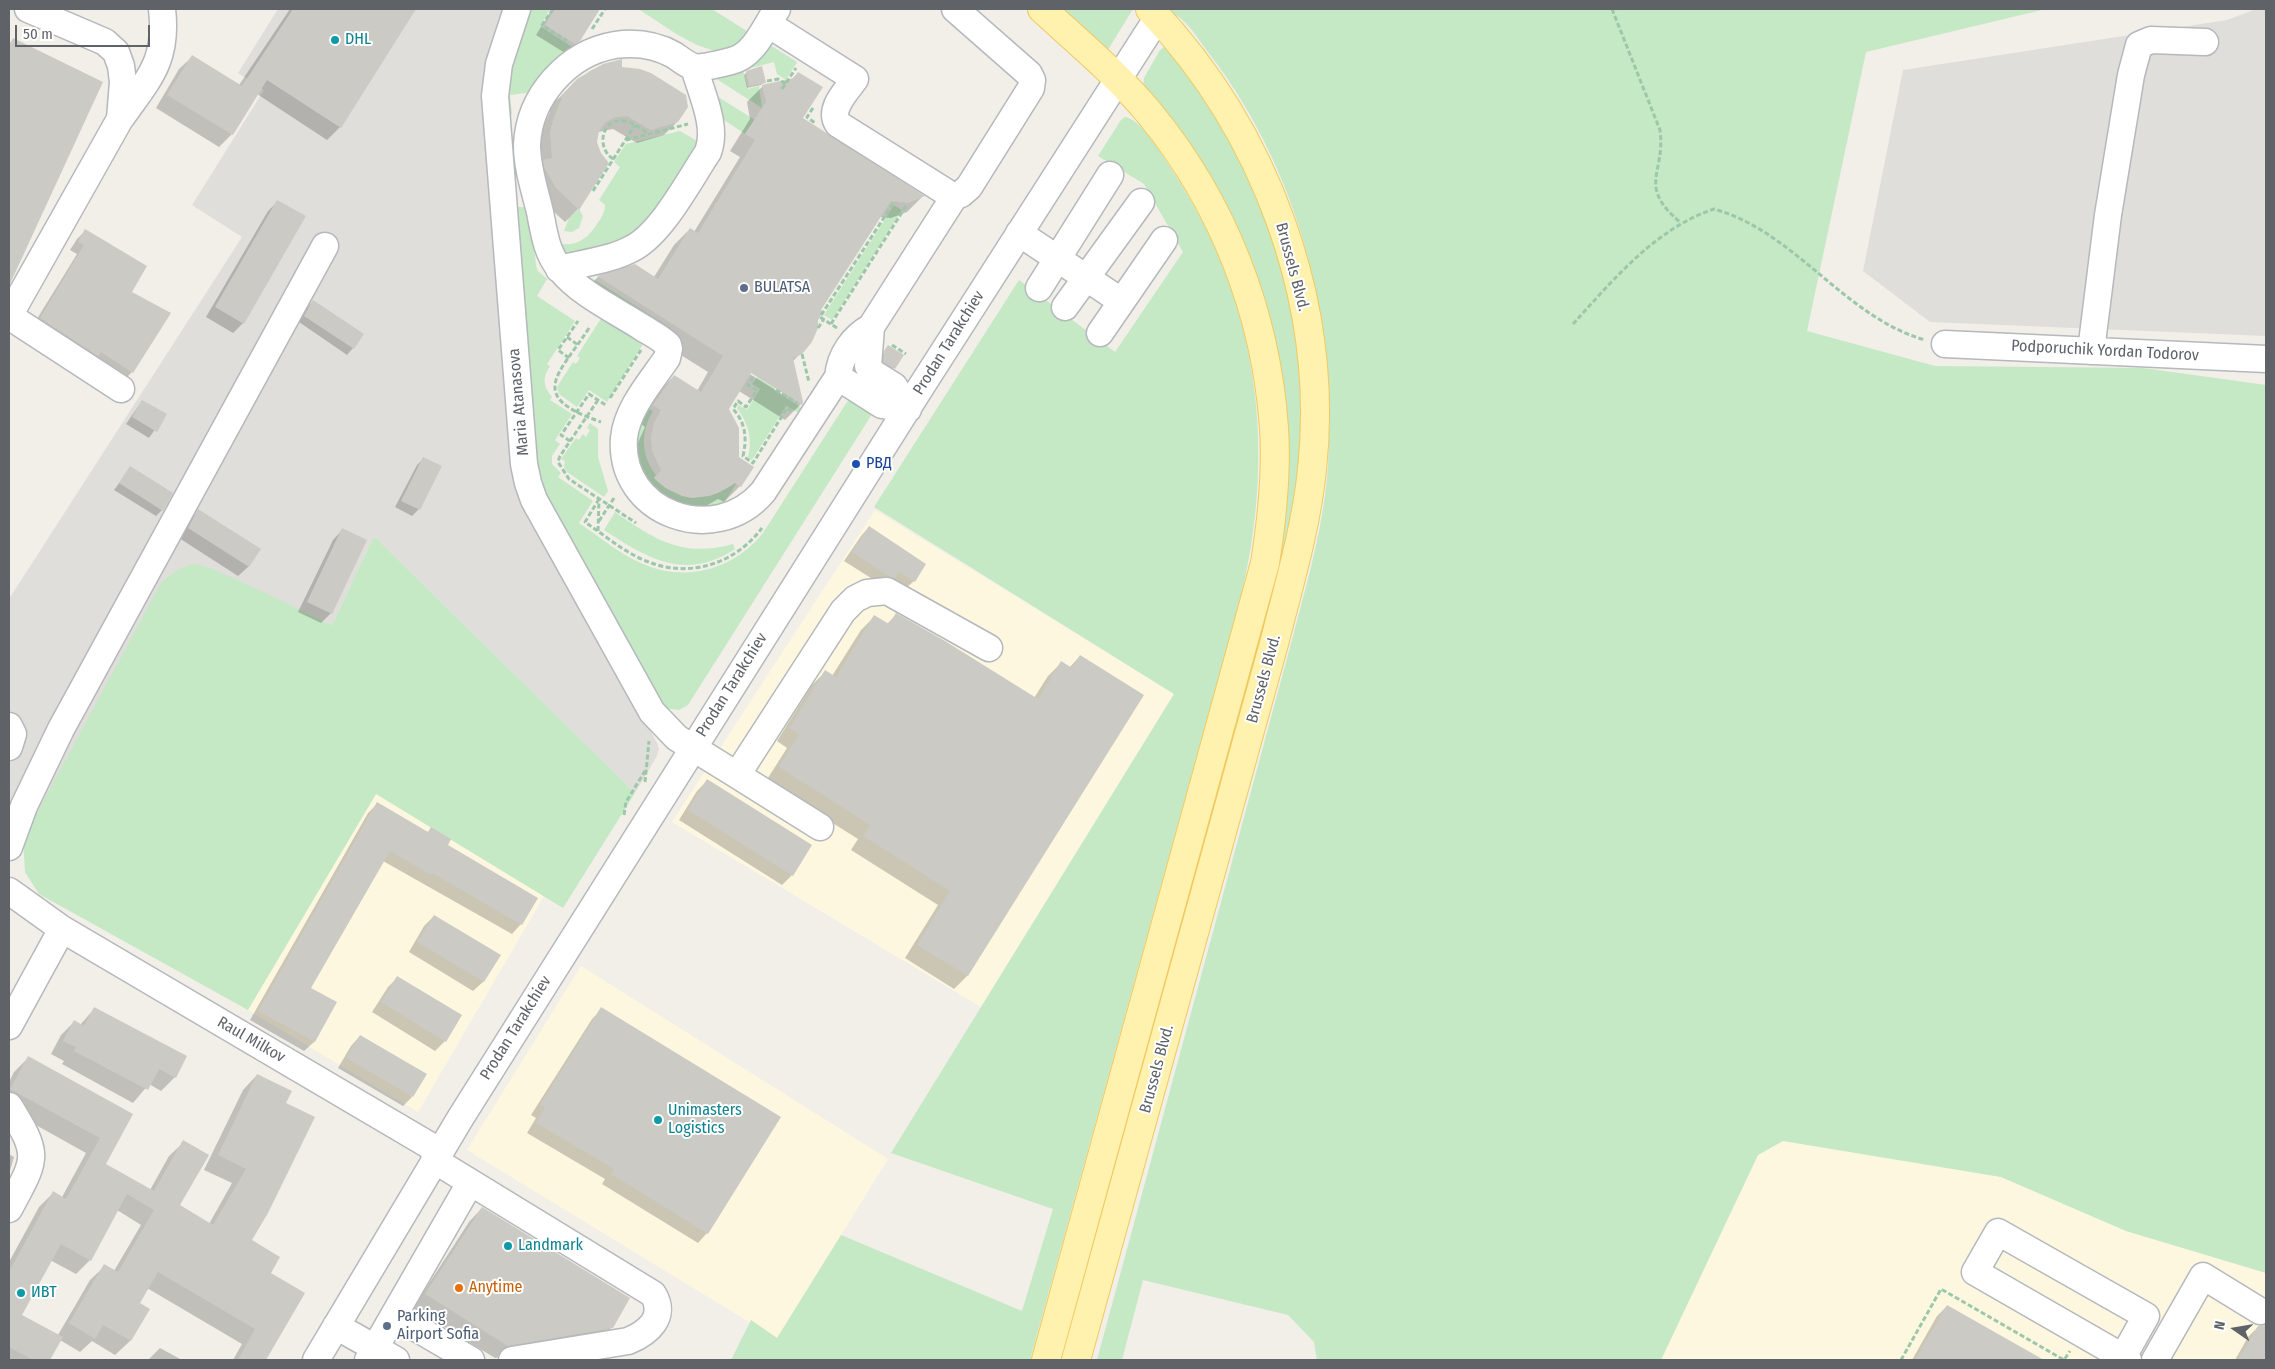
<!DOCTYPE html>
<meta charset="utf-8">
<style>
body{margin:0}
#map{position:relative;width:2275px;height:1369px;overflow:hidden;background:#f1efe8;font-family:"Fira Sans Condensed",sans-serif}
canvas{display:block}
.frame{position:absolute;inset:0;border:10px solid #5f6368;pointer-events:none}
.north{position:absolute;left:2210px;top:1304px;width:50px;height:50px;-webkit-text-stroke:4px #fff;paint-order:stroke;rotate:283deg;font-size:14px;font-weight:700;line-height:20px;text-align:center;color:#5f6368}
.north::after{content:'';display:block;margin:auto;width:18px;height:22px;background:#5f6368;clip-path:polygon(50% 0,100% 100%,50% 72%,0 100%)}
.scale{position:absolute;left:15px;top:25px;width:135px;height:22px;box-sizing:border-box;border:2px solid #5f6368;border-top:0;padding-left:6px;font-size:15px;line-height:18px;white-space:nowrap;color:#5f6368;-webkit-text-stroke:4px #fff;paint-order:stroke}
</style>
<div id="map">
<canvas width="2275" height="1369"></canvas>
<div class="frame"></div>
<div class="north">N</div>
<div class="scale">50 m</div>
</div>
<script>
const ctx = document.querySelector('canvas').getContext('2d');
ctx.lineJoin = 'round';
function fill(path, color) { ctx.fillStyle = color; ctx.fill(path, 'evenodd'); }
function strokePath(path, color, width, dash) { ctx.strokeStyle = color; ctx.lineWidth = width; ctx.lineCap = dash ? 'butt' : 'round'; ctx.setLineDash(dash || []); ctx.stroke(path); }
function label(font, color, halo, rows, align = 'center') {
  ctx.font = font + ' "Fira Sans Condensed",sans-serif'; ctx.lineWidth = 4; ctx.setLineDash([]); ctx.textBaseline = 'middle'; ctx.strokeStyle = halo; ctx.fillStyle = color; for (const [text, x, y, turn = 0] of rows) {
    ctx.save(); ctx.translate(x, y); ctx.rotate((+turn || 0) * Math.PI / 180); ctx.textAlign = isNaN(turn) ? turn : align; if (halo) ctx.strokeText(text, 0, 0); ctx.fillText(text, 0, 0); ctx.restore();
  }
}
const commercial = new Path2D(`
 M875,510L1174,694L981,1007L672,822Z
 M376,794L544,896L418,1112L248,1010Z
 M581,966L888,1159L777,1339L467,1150Z
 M1783,1141L2001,1177L2126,1231L2266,1273V1360H1661L1758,1155Z`);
const industrial = new Path2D(`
 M278,9H507L482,91L515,477L520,492L657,743L659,749L657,756L635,793L374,536L332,625L222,574L16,853L9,848V599L242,237L192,205L264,90L238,73Z
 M2256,9H2266V336L1930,322L1863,271L1903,70L2227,20Z`);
const green = new Path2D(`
 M525,9H550L540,26L577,50L534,92L510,95L512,115L503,116L504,83Z
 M638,9H712L750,33C744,41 737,50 726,51C699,54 660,22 638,9Z
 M1057,9H1133L1109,48L1106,50Z
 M1169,9H2046L1866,52L1807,331L1935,366L2143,368L2266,385V1273L2126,1231L2001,1177L1783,1141L1758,1155L1661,1360H1317L1314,1342L1288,1315L1143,1280L1122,1360H1097L1292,640C1307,583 1324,525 1328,466C1337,322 1300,173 1211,56C1202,45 1192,27 1180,18C1176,15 1172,13 1169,9Z
 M767,43L797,62L786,80L777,74L774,62L743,70L748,89L759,86L762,108L715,78Z
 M1164,47L1168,48C1196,85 1223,123 1244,165C1289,256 1311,375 1298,476C1295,499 1291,521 1287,544L1073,1333L1067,1332L1252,656L1278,369L1143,85L1144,78L1160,50Z
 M707,90L755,120L745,134L721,118Z
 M1125,117C1141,119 1161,153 1170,167C1256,295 1277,438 1243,588L1030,1360H731L751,1320L777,1338L841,1235L1022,1311L1053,1209L891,1153L1174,694L874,507L1019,280L1115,352L1183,252L1144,184L1098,156L1121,120Z
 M680,131L697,141L698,144C680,171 647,232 617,244C603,250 583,251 568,254L562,251L560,244C578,246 588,238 597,224C601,218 605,213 605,205L599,200L620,167L614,162L626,144Z
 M894,205L902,210L832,320L824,315Z
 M516,207H526L531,212L536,266L538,271L547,279L537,296L575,321L547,364L550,366C542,378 543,386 552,397L550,400L572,414L555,440L560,444L552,456V464L561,473L558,477L593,501L579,523C600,537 621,555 643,564C687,583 734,569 763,533L847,402L851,399L874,411L688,705L679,710L663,708L538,486Z
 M579,209L583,216L579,228L572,232L564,231L569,218Z
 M576,272H582L671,328L669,330Z
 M602,317L643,344L607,402L589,390L577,407L559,394L557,387L573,362L576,364L580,358L577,356Z
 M757,377L775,388L774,390L802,408L799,413L786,406L752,460L748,457C753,439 748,423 737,408L739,405L747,410L760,389L752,384Z
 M647,408L653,411C640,433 641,455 656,475L654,478C676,502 709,502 735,483L736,484L722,506L712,509L670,502L648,483L638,464L636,435Z
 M590,423L598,429V457L608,491L604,497L567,472L564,467L565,461L561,459L576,438L579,440L583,434L586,437L590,430L587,428Z
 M615,512C655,540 683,558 733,544L735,549C685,582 647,558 604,530Z
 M374,536L635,793L563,908L376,794L248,1010L39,894L25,872L23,839L161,583C170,575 181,566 194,564C208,563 312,616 332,625Z`);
const shadow = new Path2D(`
 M290,9H415L340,127L327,140L257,94L232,134L219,147L156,108L179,69L192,57L239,85Z
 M552,9H599L579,41L565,53L536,35Z
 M13,40L12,278L9,283V44Z
 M603,65L620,68L677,122L664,135L637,143L613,129L598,132L596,142L600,154L607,163L578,209L565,222L543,202L535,188L541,131L550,112L548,111L552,104L590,71Z
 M747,72L764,82L761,85L747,88L744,75Z
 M798,73L801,119L923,196L907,212L891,218L880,217L819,310L801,353L793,361L801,404L785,420L739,391L728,409L737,458L753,468L740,486L724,502L718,499L701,509L676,513L636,467V447L645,427L638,421L658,392L674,376L697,391L708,372L582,293L598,277L634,265L654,277L674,245L690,229L694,232L740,157L730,151L750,119L747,102L763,86L791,80ZM747,369L782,391V394L745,371Z
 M278,201L243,323L233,333L206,317L268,211Z
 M85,231L130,292L132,372L124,380L32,327L77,254L70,250L77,239Z
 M313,301L353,348L347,355L299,322L307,308Z
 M886,350L894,367L892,370L881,365L882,355Z
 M142,401L165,415L149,438L126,424Z
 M423,459L440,467L418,510L412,516L395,507L417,465Z
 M131,467L162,510L156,516L114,490Z
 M199,511L259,550L248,567L238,576L179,538L189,520Z
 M869,527L914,581L905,589L882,585L844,561L861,536Z
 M342,530L331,613L321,623L298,612L333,540Z
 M896,615L1034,698L1048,676L1061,663L1069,668L1080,656L1142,695L967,976L954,989L905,958L938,905L851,850L858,839L766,781L787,748L777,741L812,685L825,672L832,676L861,630L874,617L887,624Z
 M707,781L792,875L782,885L679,820L697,791Z
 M377,804L427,833L431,829L521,924L512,934L383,861L310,988L335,1003L314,1042L304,1051L250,1020L368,813Z
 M434,916L499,955L483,982L473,991L409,952L424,926Z
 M398,977L445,1041L435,1051L372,1012L388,987Z
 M95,1008L186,1057L175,1077L161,1091L149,1084L133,1103L62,1064L64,1061L51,1054L61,1035L74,1022L80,1025Z
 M602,1009L707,1233L698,1243L602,1184L605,1179L527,1133L536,1118L531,1115L592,1019Z
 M360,1036L412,1097L403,1106L338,1068L351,1046Z
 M28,1058L132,1114L104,1164L150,1190L169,1156L184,1142L178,1205L209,1224L232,1183L204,1170L243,1090L257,1075L284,1104L250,1241L269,1274L304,1294L265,1360H233L242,1344L147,1288L138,1303L148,1309L130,1341L115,1355L92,1341L80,1352L60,1340L49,1360H9V1262L39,1207L53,1193L62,1197L86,1153L9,1110V1082L14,1072ZM117,1210L141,1225L114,1271L105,1266L90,1280L58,1335L21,1315L50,1260L76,1274L90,1260Z
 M9,1154L14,1157L9,1174Z
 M482,1208L612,1327L598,1341L495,1358L413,1308L469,1222Z
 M1947,1306L2041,1360H1912L1937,1316Z
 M2266,1306V1360H2235L2248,1337L2258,1327L2264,1326Z
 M160,1348L182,1360H148Z`);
const building = new Path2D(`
 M293,9H416L341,128L267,80L233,135L167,95L192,55L242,86Z
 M555,9H600L580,41L575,44L545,25Z
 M13,38L103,82L9,286V47Z
 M622,59V67L640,69L651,73L686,95L688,107L678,122L651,130L627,116L616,117L606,122L599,131L597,142L601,153L609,163L579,210L556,188L544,167L543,160L552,158L550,132L554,117L562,98L560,97L577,79L603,64Z
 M762,66L766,83L749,86L746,71Z
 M798,72L823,87L803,118L925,196L908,203L891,201L821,310L823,312L818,320V328L812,342L802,354L793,358L803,402L802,405L751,373L729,409L739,428V457L754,467L741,487L735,483L718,493L709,496L692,498L682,496L666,488L654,478L661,470L652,451L651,437L654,423L661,410L653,405L674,375L701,392L723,356L597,276L635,264L658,279L690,228L698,233L755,140L745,134L766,102L762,85L794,78Z
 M277,200L306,216L244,324L215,307Z
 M85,229L147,266L132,292L171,313L133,373L101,352L98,356L40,318L84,245L78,242Z
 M313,300L364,334L354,349L304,316Z
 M888,345L904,355L895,369L883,362L884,351Z
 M142,400L167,414L157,432L132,417Z
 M423,457L442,466L420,510L401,501Z
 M130,466L173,493L163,511L119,483Z
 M198,509L261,549L249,567L188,528Z
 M869,526L926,564L915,582L899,572L895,578L890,577L852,552Z
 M342,528L367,540L332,614L307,602Z
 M896,613L945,641L1038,699L1061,661L1072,668L1080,655L1144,695L968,976L917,945L950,891L863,836L870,825L779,767L799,734L789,728L825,670L836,677L874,615L889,624Z
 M707,779L812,845L793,876L688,810Z
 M377,802L428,832L431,827L451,839L448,845L538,898L522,925L432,873L431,875L390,851L311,988L337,1002L315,1042L258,1011Z
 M434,915L501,955L484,982L417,942Z
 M397,976L462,1015L446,1042L381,1002Z
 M94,1007L187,1056L176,1078L159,1069L148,1090L74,1051L76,1047L63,1041L74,1020L84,1026Z
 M601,1007L781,1117L708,1234L611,1174L614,1169L536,1123L545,1108L540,1105Z
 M360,1035L427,1074L413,1097L346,1058Z
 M28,1056L133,1114L106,1164L154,1191L183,1140L209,1155L180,1205L213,1225L246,1169L218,1155L257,1074L292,1091L286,1103L315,1117L268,1213L252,1240L280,1257L271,1273L305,1293L266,1360H238L255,1329L158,1272L140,1303L150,1309L131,1341L103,1325L95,1339L69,1323L104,1264L118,1272L154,1210L127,1194L91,1261L61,1244L22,1315L63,1337L50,1360H33L9,1347V1272L53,1191L66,1199L100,1138L10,1089Z
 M482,1207L630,1298L613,1328L508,1346L425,1294Z
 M1947,1305L2044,1360H1915Z
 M2266,1324V1360H2238L2258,1326Z`);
const path = new Path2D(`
 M553,9L542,25L567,41
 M1612,9L1660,130C1666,174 1636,185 1681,223
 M592,29L605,9
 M767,81L778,79L786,84
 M782,89L796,68
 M813,108L807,117L815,123
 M626,140L688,124
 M613,159C596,148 601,118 624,121C633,122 641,129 649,134
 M593,191L635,125
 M831,324L906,206
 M1573,324C1613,280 1656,228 1714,209C1796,232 1844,317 1925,340
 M589,328C558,376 526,396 601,422
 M818,328L824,319
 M837,328L820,317L894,202
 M567,337L578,345
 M892,345L906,354
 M802,354L809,382
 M569,358L558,350L578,321
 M753,377L748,385L757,390L746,407L738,401L733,409C746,423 747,439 743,456L753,463L787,408L791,411
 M776,390L797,403
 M610,398L641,350
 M598,400L560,456L558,462L569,479L636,523
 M570,441L561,435L589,394L607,406
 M599,499L585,522C604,535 624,552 646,561C689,579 735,564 762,528
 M599,521L614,498
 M598,531L599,500
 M645,782L649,741
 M624,815L626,802L645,771
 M1901,1360L1941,1289L2064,1360L2070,1351`);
const minor = new Path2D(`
 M28,9L105,42L116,52L121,66L123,82L120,119L9,316L121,389
 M517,9L499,64L495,96L524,464L528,483L534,500L652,712L677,738L737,775L843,611L855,599L867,593L887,591L989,648
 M777,9C765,27 754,56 731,61C724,63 699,69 694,67C687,65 680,59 674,55C656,45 636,42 615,45C568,53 529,96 527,145C527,168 535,191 540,212C544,232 546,252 560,269C580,294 615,310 643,328C651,333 661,338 668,345L669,349L667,358C651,382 627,408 624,438C618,514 715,548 763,492L838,377C840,355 853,337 871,327L954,197L961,194L969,187L1031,88L1032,80L1029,74L955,9
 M768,24L855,79C846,92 828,109 838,124L954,197
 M121,118C149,78 168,61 162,9
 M1019,233L1121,301
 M559,269C583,263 612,260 633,248C662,233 690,179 708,152C718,126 701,93 694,67
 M1039,288L1110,175
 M1065,307L1141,202
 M871,327L868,366L873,373L894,386L908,409
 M1100,333L1164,240
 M1945,344L2266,359
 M2091,351L2108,215L2131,75L2139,45L2151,40L2205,42
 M838,377L882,405L908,409
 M9,726L13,734L9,747
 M737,775L820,827
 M9,847L24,806L61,729L325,246
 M9,891L62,929L439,1151
 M9,1026L62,929
 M9,1106C41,1157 36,1158 9,1209
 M434,1160L653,1294C667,1317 648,1333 628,1341L512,1360
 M394,1315L471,1360
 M336,1326L375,1348L470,1183
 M2123,1357L2146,1316L1998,1232L1975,1272L2128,1360
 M316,1360L461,1117L919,390L1158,17
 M368,1360L375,1348L396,1360
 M2155,1360L2203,1276L2260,1311`);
const major = new Path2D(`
 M1042,9C1079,43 1118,75 1150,114C1223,203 1266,313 1274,428C1277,473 1272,519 1265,563L1046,1360
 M1076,1360L1275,640C1289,584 1306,528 1312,470C1330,302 1265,130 1150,9`);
const markers = [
 [335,40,5,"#0f9aa8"],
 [744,288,5,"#5c6f8a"],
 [856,464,5,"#1a4fb4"],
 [658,1120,5,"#0f9aa8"],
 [508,1246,5,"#0f9aa8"],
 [459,1288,5,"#e8710a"],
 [21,1293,5,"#0f9aa8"],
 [387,1326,5,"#5c6f8a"]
];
const cultureNames = [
 ["DHL",345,40],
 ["Unimasters",668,1111],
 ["Logistics",668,1129],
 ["Landmark",518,1246],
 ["ИВТ",31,1293]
];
const streetNames = [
 ["Brussels Blvd.",1292,267,75],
 ["Prodan Tarakchiev",949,343,-58],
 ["Podporuchik Yordan Todorov",2105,351,3],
 ["Maria Atanasova",519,402,-95],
 ["Brussels Blvd.",1264,679,-75],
 ["Prodan Tarakchiev",732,685,-58],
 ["Prodan Tarakchiev",516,1028,-58],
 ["Raul Milkov",251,1040,30],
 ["Brussels Blvd.",1157,1069,-75]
];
const serviceNames = [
 ["BULATSA",754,288],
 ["Parking",397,1317],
 ["Airport Sofia",397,1335]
];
const transitNames = [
 ["РВД",866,464]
];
const foodNames = [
 ["Anytime",469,1288]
];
fill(commercial, '#fef7e0');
fill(industrial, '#e0deda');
fill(green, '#c5e8c5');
fill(shadow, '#0003');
fill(building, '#cccac5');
strokePath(minor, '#b5b8bc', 29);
strokePath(major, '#f2c960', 30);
strokePath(path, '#9cc7a9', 3, [5, 2.5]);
strokePath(minor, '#fff', 26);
strokePath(major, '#fff2af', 28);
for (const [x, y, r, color] of markers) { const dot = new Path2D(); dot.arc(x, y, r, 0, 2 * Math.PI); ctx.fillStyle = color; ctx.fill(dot); strokePath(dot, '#fff', 2); }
label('16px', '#0d838f', '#fff', cultureNames, 'left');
label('16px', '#5f6368', '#fff', streetNames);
label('16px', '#4e5e75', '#fff', serviceNames, 'left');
label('16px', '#164399', '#fff', transitNames, 'left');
label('16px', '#c56008', '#fff', foodNames, 'left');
</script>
